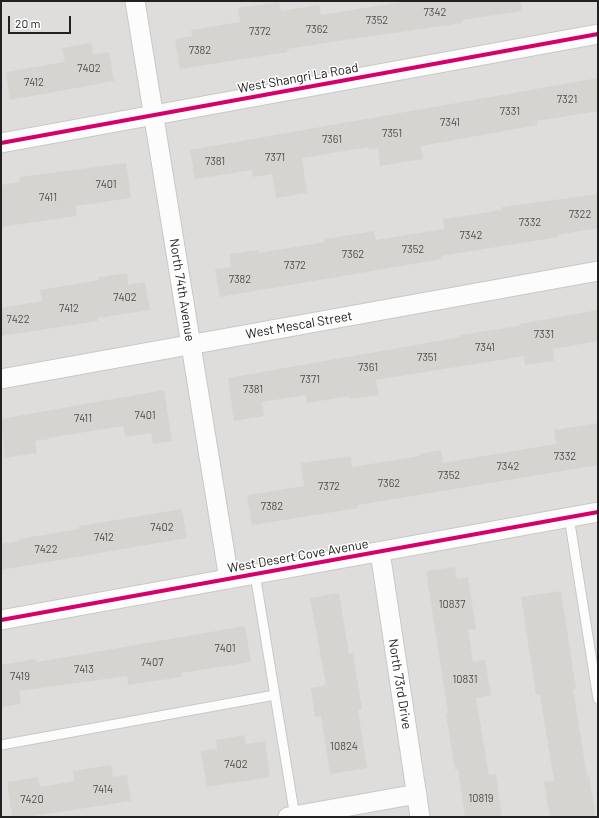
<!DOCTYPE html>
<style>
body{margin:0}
#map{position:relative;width:599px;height:818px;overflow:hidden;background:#efeee9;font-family:Barlow,sans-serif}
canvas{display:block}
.frame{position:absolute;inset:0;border:2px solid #212121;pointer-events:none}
.scale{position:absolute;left:8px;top:16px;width:63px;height:18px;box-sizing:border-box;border:2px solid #212121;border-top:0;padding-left:5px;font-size:12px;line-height:14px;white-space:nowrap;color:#212121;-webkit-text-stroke:3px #fff;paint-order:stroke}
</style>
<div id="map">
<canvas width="599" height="818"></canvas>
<div class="frame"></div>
<div class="scale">20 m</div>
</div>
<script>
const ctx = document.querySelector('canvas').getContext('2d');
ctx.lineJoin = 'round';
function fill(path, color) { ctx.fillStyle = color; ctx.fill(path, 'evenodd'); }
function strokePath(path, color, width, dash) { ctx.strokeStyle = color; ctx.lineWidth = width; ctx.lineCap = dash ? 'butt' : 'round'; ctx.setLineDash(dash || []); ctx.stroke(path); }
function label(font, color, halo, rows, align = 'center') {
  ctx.font = font + ' Barlow,sans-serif'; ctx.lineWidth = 3; ctx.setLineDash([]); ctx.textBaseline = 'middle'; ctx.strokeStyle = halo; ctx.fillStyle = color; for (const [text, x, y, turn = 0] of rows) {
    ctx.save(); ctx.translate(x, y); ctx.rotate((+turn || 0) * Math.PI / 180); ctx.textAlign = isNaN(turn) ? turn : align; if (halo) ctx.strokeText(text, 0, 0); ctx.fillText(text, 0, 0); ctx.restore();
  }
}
const residential = new Path2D(`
 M1,1H598V817H1Z`);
const building = new Path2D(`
 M408,1H521L522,11L462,20V23L345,40L287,49V52L180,69L175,39L192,36L191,30L240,22L238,8L279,2L281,11L319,5L321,15Z
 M92,43L93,55L109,52L114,81L10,100L6,72L65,62L62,48Z
 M598,78V111L537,121V125L421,146L423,159L380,166L378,148L369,150L368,147L302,158L307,193L276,198L272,174L253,177L252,170L195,179L190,150Z
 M126,163L131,198L76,206L77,216L1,227V185L20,182L19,177Z
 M598,194V228L557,235L558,237L441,256L442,259L220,297L215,269L231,267L229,254L258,250L259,253L325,242V239L374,231L376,240L444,229L443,219L502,210V207Z
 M127,273L128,285L145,282L150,310L98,318V321L1,336V308L42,301L40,290L99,280V277Z
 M598,310V341L553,349L554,361L525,365L524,356L376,380L379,395L349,399V396L307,403L306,395L262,402L264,416L234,421L228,378L461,337L460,335L519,326V324Z
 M164,390L172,441L153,444L151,433L125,437L123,426L48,438L49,439L35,441L37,453L5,458L1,419Z
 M598,423V465L358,505V508L252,525L247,495L304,486L301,463L351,456L352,467L420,456V454L441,450L443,463L556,444L554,430Z
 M182,509L187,538L1,570V544L19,541V539L79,529V526Z
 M455,567L457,579L468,577L476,629L468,630L473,662L485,660L491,695L476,698L489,775L496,774L502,817H465L458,769L455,770L446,714L448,713L426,571Z
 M561,591L576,689H573L587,776L589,775L596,817H550L544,782L554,781L540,695H536L521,597Z
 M339,593L349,654L353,653L362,709L358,710L367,768L330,774L321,716L315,717L311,688L326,685L310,598Z
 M245,626L251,662L181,673L182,677L128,685L127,676L19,691L21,704L1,707V665L36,659L37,662Z
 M244,735L246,744L265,741L270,777L207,787L201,751L217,749L216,740Z
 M111,765L113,777L127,775L131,801L27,817H12L7,782L38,777L40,787L74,781L73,771Z`);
const lane = new Path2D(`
 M569,517L598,699
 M255,574L295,817
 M1,745L275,695`);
const street = new Path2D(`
 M135,1L229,579
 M1,143L598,34
 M1,379L598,271
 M380,552L420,817
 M1,620L598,512
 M288,817L417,794`);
const cycleway = new Path2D(`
 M1,143L598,34
 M1,620L598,512`);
const numberNames = [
 ["7342",435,12],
 ["7352",377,20],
 ["7362",317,29],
 ["7372",260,31],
 ["7382",200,50],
 ["7402",89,68],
 ["7412",34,82],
 ["7321",567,99],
 ["7331",510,111],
 ["7341",450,122],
 ["7351",392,133],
 ["7361",332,139],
 ["7371",275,157],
 ["7381",215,161],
 ["7401",106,184],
 ["7411",48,197],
 ["7322",580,214],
 ["7332",530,222],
 ["7342",471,235],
 ["7352",413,249],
 ["7362",353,254],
 ["7372",295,265],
 ["7382",240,279],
 ["7402",125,297],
 ["7412",69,308],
 ["7422",18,319],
 ["7331",544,334],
 ["7341",485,347],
 ["7351",427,357],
 ["7361",368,367],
 ["7371",310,379],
 ["7381",253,389],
 ["7401",145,415],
 ["7411",83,418],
 ["7332",565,456],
 ["7342",508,466],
 ["7352",449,475],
 ["7362",389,483],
 ["7372",329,486],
 ["7382",272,506],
 ["7402",162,527],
 ["7412",104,537],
 ["7422",46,549],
 ["10837",452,604],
 ["7401",225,648],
 ["7407",152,662],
 ["7413",84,669],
 ["7419",20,676],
 ["10831",465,679],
 ["10824",344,746],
 ["7402",236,764],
 ["7414",103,789],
 ["10819",481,798],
 ["7420",32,799]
];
const streetNames = [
 ["West Shangri La Road",298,78,-10],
 ["North 74th Avenue",182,290,81],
 ["West Mescal Street",299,325,-10],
 ["West Desert Cove Avenue",298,556,-10],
 ["North 73rd Drive",400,684,81]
];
fill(residential, '#dedddb');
fill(building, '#d6d4d0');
strokePath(lane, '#c8c8c5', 11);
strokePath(street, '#c8c8c5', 21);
strokePath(lane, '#fdfcfc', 9);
strokePath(street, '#fdfcfc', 19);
strokePath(cycleway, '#d6006c', 4);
label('11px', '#4e4e4d', null, numberNames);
label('13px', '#212121', '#fff', streetNames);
</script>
